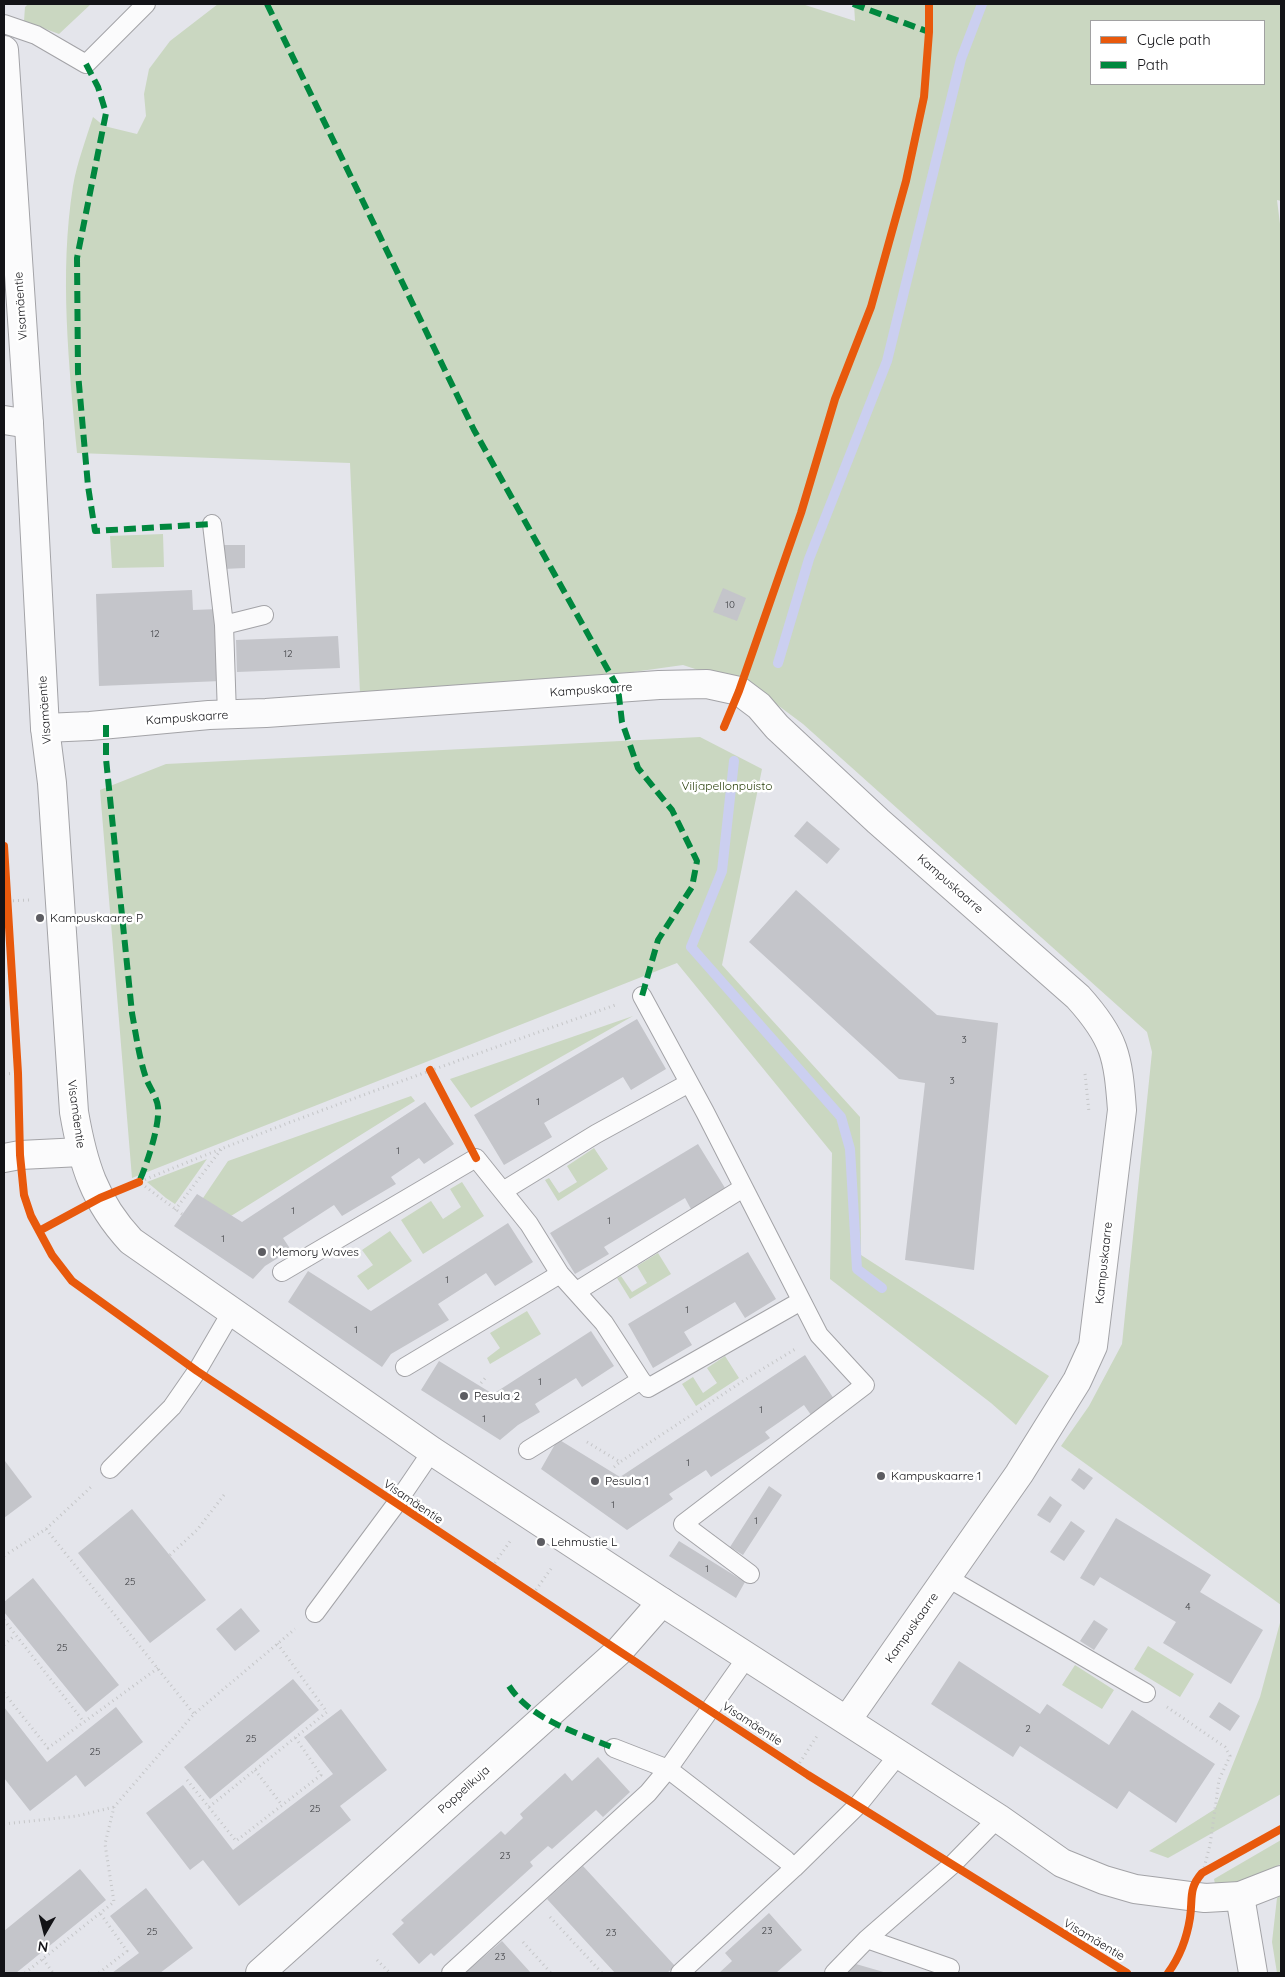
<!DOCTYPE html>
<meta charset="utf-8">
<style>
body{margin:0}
#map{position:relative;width:1285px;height:1977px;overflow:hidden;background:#e4e5eb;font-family:Quicksand,sans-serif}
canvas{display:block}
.frame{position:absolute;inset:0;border:5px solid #131317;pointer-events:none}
.legend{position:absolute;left:1090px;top:20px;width:175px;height:65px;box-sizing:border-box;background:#fff;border:1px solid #a1a1a2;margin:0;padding:6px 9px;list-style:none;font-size:15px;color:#131317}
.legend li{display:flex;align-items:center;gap:10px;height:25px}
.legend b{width:25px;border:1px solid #a1a1a2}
.north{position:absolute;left:20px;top:1907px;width:50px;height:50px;-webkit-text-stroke:4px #fff;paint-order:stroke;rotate:188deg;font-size:14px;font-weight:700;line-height:20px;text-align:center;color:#131317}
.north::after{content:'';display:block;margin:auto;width:18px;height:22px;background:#131317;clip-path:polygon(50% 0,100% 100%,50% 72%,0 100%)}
</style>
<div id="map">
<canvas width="1285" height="1977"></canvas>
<div class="frame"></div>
<ul class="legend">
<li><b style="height:6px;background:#e8590c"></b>Cycle path</li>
<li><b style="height:6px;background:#00873e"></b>Path</li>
</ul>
<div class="north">N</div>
</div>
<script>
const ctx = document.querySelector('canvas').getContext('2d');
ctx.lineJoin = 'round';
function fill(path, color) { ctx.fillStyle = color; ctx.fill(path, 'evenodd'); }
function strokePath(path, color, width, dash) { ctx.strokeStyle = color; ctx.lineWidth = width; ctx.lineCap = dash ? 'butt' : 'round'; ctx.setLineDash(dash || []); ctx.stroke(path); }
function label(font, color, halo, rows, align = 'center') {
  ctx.font = font + ' Quicksand,sans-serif'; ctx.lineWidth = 5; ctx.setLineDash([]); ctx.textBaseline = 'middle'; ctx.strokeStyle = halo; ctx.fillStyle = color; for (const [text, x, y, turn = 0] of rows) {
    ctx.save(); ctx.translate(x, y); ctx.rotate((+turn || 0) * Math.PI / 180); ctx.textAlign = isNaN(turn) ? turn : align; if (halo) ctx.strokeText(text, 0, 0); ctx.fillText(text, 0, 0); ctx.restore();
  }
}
const green = new Path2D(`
 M28,4H91L59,34L24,21L25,7Z
 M218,4H802L855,21L854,4H1281V201L1277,200L1281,232V1605L1061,1446L1089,1406L1122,1344L1152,1052L1147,1032L803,724L756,689L683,665L633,672L360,694L350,463L77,453C69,365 59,274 73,186C77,163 86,139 93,117L104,126L137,134L146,116L144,94L149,69L170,41ZM1091,21H1264V84H1091Z
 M163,534L164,567L112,568L110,536Z
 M700,737L762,769L722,965L860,1117L861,1255L1049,1376L1016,1425L991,1403L830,1279L832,1153L677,963L132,1178L100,790L166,764Z
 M633,1016L471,1108L450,1079Z
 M411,1096L415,1101L231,1216L201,1201L228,1161Z
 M594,1148L608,1169L558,1201L545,1180L549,1178L559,1193L577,1182L567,1166Z
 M207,1159L175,1204L166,1198L147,1182Z
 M462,1182L484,1216L423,1254L401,1220L431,1201L443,1219L461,1207L450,1189Z
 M390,1231L412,1261L368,1290L357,1276L373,1265L362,1250Z
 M658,1253L671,1274L630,1299L617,1278L621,1276L632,1292L647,1283L637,1266Z
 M527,1311L541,1334L490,1364L487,1358L500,1348L490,1333Z
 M725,1356L739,1378L696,1406L682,1384L693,1377L703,1393L717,1383L707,1368Z
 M1281,1619V1794L1168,1858L1149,1851L1215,1809L1260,1697Z
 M1148,1646L1194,1674L1180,1697L1134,1669Z
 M1075,1665L1114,1690L1102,1709L1062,1685Z
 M1281,1840V1864L1234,1886L1215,1884L1214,1879Z
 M1281,1895V1973H1277L1272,1942L1277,1898Z`);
const stream = new Path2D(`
 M778,663L809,559L887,361L961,59L982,4
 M734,761L722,871L691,947L841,1117L850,1149L857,1269L882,1288`);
const building = new Path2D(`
 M223,545H245V568L223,569Z
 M723,588L746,598L737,621L713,612Z
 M192,590L193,610L218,609L221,681L99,686L96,594Z
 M338,636L340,668L237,672L236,640Z
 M807,821L840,849L827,864L794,836Z
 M796,890L937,1015L998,1023L974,1270L905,1260L925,1083L899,1079L749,942Z
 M637,1019L666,1069L631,1090L623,1077L544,1123L552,1137L504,1165L474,1115Z
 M425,1102L454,1144L424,1164L419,1158L391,1177L396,1184L342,1216L334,1205L283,1238L291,1250L265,1266L253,1279L174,1226L197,1194L242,1222Z
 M698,1144L725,1188L691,1209L685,1198L604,1247L609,1254L575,1274L550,1233Z
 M508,1223L533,1262L495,1286L486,1273L438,1304L449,1320L391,1354L382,1367L288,1302L308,1271L371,1311Z
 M748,1252L776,1299L745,1318L735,1302L684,1332L692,1345L653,1368L628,1324Z
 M591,1331L614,1366L582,1387L576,1378L535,1404L540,1412L518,1425L500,1440L421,1390L439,1361L493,1394Z
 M805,1355L834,1399L811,1415L804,1405L765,1432L770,1438L711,1477L706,1470L669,1494L673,1499L627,1530L541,1469L558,1439L620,1477Z
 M5,1461L32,1497L4,1518V1462Z
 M1079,1468L1093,1478L1084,1490L1071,1480Z
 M769,1486L782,1495L743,1555L730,1547Z
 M1050,1496L1062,1505L1050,1523L1037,1515Z
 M132,1509L206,1600L150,1643L78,1553Z
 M1116,1518L1211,1575L1200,1592L1263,1630L1231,1684L1163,1643L1176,1622L1100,1577L1094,1586L1080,1578Z
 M1071,1521L1085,1531L1064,1561L1050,1552Z
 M679,1541L745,1582L736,1598L669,1556Z
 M33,1578L119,1685L86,1712L4,1612V1602Z
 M241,1608L260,1631L235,1651L216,1629Z
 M1094,1620L1108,1629L1094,1650L1080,1641Z
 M959,1661L1040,1714L1047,1704L1109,1745L1132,1710L1215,1764L1176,1823L1129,1791L1117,1809L1020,1746L1013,1757L931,1704Z
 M293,1679L319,1710L210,1799L184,1767Z
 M1219,1702L1240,1716L1230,1731L1209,1717Z
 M4,1707L47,1762L116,1707L143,1742L85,1787L76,1775L30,1811L4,1778Z
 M341,1709L387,1770L340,1806L351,1820L239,1906L203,1860L190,1870L146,1813L183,1785L233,1850L333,1774L304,1737Z
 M598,1757L630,1792L603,1817L596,1810L552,1849L548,1846L530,1862L533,1866L434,1956L431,1953L419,1964L392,1934L404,1923L401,1920L501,1831L505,1835L523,1818L520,1814L565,1773L572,1781Z
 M583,1866L675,1966L667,1973H615L547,1899Z
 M80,1869L106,1900L16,1973H4V1931Z
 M146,1888L193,1948L160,1973H112L139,1953L110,1916Z
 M769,1913L802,1950L776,1973H719L732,1961L725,1953Z
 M502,1941L531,1973H465Z
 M849,1962L887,1973H846Z`);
const path = new Path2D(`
 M8,901L29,900
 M4,1074L18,1073
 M1085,1074L1089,1112
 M175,1210L223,1147
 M182,1214L139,1182C296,1117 457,1061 618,1004
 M481,1383L487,1376
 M587,1442L620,1462L746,1379L797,1348
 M614,1467L620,1462
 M46,1529L194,1714
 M170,1555L197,1530L224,1495
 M4,1556L46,1529L91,1487
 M492,1567L511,1540
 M533,1594L553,1566
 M4,1620L84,1722L158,1668
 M4,1645L15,1635
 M4,1693L48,1748L84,1722
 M1167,1707L1225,1747L1230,1756L1219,1780L1210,1845L1204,1868
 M797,1767L817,1736
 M255,1770L282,1805
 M187,1780L236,1841L321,1775L295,1737
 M209,1807L327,1712L277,1643
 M4,1824L77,1816L114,1807
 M550,1917L602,1973
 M523,1942L551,1973
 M43,1959L53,1973
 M377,1960L390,1973
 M25,1973L114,1902L105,1844L114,1807L194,1714L295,1629
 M99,1973L127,1951L100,1913`);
const service = new Path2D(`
 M4,24L36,35L86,64L146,4
 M212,524L224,625L227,715
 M224,625L264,615
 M642,996L705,1112L819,1335L865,1385L683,1524L750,1574
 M503,1191L596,1134L689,1083
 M282,1272L476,1158L529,1224L560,1274L604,1323L641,1380L648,1388L801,1301
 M577,1291L743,1188
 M405,1367L560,1274
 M528,1450L641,1380
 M110,1469L172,1407L197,1371L232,1311
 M948,1578L1146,1693
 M315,1613L396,1504L432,1451
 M747,1657L668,1769L786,1860L794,1868L858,1805L899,1754
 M950,1968L867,1939L952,1865L998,1818
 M451,1973L648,1793L668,1769L614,1748
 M680,1973L794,1868
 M834,1973L867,1939`);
const minor = new Path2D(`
 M4,420L29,424
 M45,728L90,726L209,715L266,713L659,685L707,684L739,691L759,706L777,727L878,821L1078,997C1115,1038 1118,1056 1122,1110L1093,1346L1077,1381L1019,1474L847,1720
 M4,1158L20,1155L81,1152
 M1240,1896L1253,1973
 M260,1973L619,1651L662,1602`);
const tertiary = new Path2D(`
 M4,50L29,424L45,728L52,783L74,1112C83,1164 94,1201 131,1241L432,1451L662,1602L998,1818L1062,1863L1104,1880L1135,1889L1205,1898L1240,1896L1281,1880`);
const quiet = new Path2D(`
 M267,4L474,430L618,688L622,722L638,768L672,810L697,861L692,887L658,940L642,996
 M853,4L929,32
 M86,64L98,87L106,113L77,258L78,373L88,486L95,531L212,524
 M106,725V759L132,1013C136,1035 139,1057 146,1078C149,1087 157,1097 158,1107C160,1125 147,1164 139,1182
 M509,1686C531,1720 578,1733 614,1748`);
const cycleway = new Path2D(`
 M724,727L739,691L801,513L835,399L871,307L906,181L924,97L929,32V4
 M4,846L18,1073L20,1155L24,1195L31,1216L52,1255L72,1281L197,1371L619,1651L808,1775L1127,1973
 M430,1070L476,1158
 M39,1231L100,1198L139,1182
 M1168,1973C1179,1958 1187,1937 1190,1918C1193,1898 1188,1889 1202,1873L1281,1829`);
const markers = [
 [40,918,5,"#5c5c61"],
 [262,1252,5,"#5c5c61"],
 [464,1396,5,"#5c5c61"],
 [881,1476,5,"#5c5c61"],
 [595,1481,5,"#5c5c61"],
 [541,1542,5,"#5c5c61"]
];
const numberNames = [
 ["10",730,605],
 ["12",155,634],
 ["12",288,654],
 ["3",964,1040],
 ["3",952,1081],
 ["1",538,1102],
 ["1",398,1151],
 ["1",293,1211],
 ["1",609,1221],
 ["1",223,1239],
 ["1",447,1280],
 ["1",687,1310],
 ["1",356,1330],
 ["1",540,1382],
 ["1",761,1410],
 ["1",484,1419],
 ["1",688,1463],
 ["1",613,1505],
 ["1",756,1521],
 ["1",707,1569],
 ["25",130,1582],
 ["4",1188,1607],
 ["25",62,1648],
 ["2",1028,1729],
 ["25",251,1739],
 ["25",95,1752],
 ["25",315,1809],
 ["23",505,1856],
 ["23",767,1931],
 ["25",152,1932],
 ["23",611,1933],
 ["23",500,1957]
];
const streetNames = [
 ["Visamäentie",21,306,-94],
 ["Kampuskaarre",591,690,-4],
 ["Visamäentie",45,710,-94],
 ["Kampuskaarre",187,718,-4],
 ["Kampuskaarre",950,884,41],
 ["Visamäentie",76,1114,82],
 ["Kampuskaarre",1104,1263,-84],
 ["Visamäentie",413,1502,34],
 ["Kampuskaarre",912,1628,-55],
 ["Visamäentie",752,1724,33],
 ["Poppelikuja",464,1790,-42],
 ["Visamäentie",1094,1940,31]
];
const parkNames = [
 ["Viljapellonpuisto",727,786]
];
const poiNames = [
 ["Kampuskaarre P",50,918],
 ["Memory Waves",272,1252],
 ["Pesula 2",474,1396],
 ["Kampuskaarre 1",891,1476],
 ["Pesula 1",605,1481],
 ["Lehmustie L",551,1542]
];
fill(green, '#cad7c1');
strokePath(stream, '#cbcff0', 10);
fill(building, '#c4c5ca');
strokePath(service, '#a3a3a7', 20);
strokePath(minor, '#a3a3a7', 30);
strokePath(tertiary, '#a3a3a7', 30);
strokePath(path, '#c5c6c8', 3, [1, 4]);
strokePath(service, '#fbfbfc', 18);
strokePath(minor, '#fbfbfc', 28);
strokePath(tertiary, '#fbfbfc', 28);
strokePath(quiet, '#00873e', 6, [12, 6]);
strokePath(cycleway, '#e8590c', 8);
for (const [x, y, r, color] of markers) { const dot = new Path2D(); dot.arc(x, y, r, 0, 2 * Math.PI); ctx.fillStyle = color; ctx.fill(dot); strokePath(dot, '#fff', 2); }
label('10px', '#3f4044', null, numberNames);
label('12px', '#131317', '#fff', streetNames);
label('12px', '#2b410d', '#fff', parkNames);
label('12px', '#131317', '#fff', poiNames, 'left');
</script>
